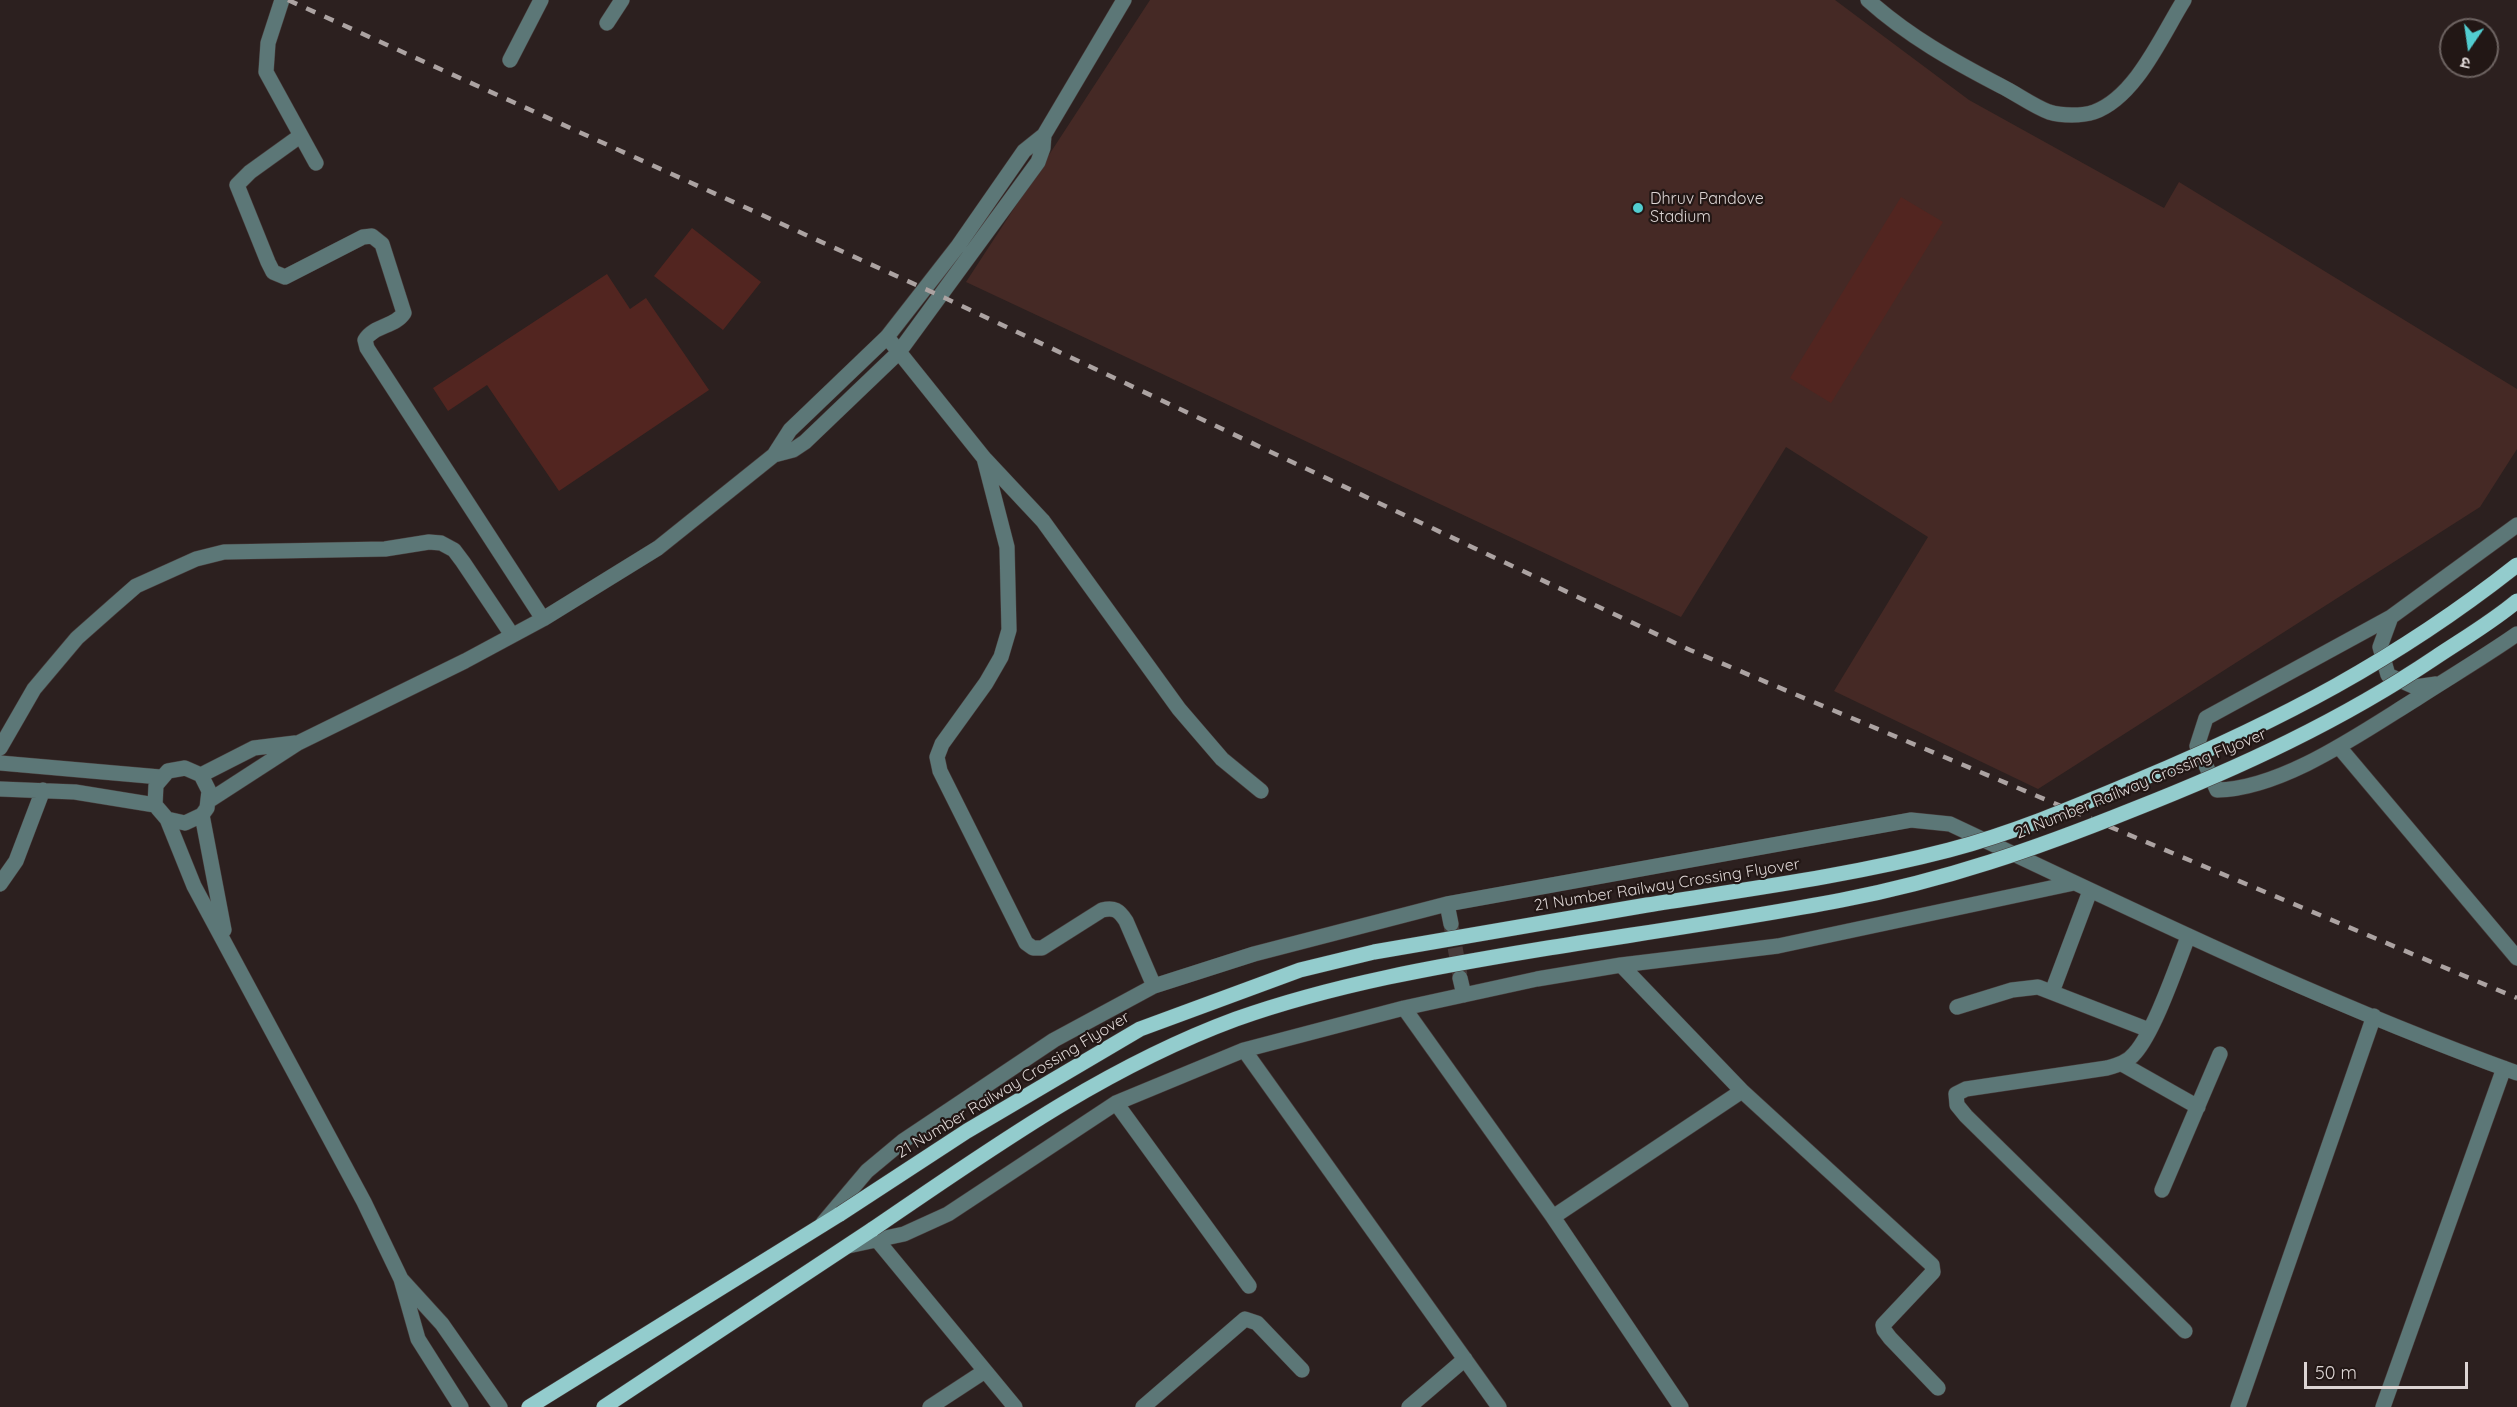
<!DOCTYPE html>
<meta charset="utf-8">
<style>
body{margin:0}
#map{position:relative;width:2517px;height:1407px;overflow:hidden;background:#2c201f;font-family:Quicksand,"Noto Sans Devanagari",sans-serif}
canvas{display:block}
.north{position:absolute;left:2439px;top:18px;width:60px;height:60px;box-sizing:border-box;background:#221715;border:2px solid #6d6361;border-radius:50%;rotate:193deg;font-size:16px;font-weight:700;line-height:24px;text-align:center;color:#ddd5d4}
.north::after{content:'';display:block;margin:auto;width:21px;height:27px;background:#52cdd0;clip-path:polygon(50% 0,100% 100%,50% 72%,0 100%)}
.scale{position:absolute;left:2304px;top:1362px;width:164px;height:27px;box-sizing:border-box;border:3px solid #ddd5d4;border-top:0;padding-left:8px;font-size:18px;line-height:21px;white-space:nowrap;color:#ddd5d4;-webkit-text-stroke:4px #221715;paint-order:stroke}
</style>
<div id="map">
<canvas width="2517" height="1407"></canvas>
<div class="north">उ</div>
<div class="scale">50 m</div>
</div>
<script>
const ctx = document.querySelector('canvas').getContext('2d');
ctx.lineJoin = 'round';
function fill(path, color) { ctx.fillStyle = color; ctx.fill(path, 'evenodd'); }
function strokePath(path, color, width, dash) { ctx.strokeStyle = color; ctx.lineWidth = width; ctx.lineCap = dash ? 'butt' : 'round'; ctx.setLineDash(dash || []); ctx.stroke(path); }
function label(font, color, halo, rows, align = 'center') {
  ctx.font = font + ' Quicksand,sans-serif'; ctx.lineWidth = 4.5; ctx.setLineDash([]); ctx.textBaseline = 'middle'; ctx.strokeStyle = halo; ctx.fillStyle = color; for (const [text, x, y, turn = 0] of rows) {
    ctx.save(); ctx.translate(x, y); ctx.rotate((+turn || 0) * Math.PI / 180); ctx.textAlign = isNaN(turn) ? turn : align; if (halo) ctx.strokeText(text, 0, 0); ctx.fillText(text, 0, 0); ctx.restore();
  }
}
const green = new Path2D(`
 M1150,0H1835L1969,100L2164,208L2179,182L2517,389V449L2480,507L2038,789L1834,691L1928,537L1786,447L1681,617L966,282Z`);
const building = new Path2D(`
 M1901,197L1943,222L1831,403L1790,378Z
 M692,228L761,282L723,330L654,276Z
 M607,274L630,309L646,298L709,390L559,491L487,385L448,411L433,388Z`);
const minorTunnel = new Path2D(`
 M1451,925L1460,975`);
const minor = new Path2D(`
 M282,0L268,43L266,72L316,163
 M1868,0C1908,36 1953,61 2001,86C2017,94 2033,106 2049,112C2062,116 2082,116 2094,112C2136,97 2162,35 2184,0
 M607,23L622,0
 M510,60L541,0
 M300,136L250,172L237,185L268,262L273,272L285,277L363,237L372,236L382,244L404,313C395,327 374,325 365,340L367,348L543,619
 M887,337L984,458L1043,521L1179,709L1222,759L1261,791
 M774,455L793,450L805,442L899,352L1038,162L1043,148L1044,135L1124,0
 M984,458L1007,547L1009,630L1001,657L986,683L942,744L937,757L940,771L1026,943L1033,948H1042L1102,910C1114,907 1119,910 1126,921L1154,986
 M2517,525L2391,617L2206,718L2197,746L2217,790C2282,789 2361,733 2416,699C2450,677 2484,657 2517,634
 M2391,617L2380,647L2388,675L2415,687L2436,684
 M2339,747L2517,958
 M0,748L34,689L77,638L112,607L136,586L196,559L224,552L385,549L429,542L441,543L454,550L463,562L512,635
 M0,763L160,777
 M201,775L254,748L295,743
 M0,789L75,792L155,805
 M210,800L298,743L465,661L543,619L658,548L774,455L790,430L887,337L958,246L1024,151L1044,135
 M202,815L224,930
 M167,819L185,823L202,815L207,808L209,791L201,775L185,768L168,771L156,785L155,805L167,819L194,886L364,1202L401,1279L418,1339L461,1407
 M0,884L16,861L43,790
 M1447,904L1451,924
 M1621,965L1742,1091L1932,1265L1933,1272L1883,1325L1884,1330L1890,1338L1938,1388
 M1460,978L1464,995
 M2052,992L2090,891
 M1957,1007L2012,990L2038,987L2149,1030
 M1404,1008L1553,1217L1681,1407
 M1244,1050L1499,1407
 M2122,1064L2198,1107
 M1116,1103L1249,1286
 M2162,1190L2220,1054
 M1553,1217L1742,1091
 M823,1223L867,1171L903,1141L1054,1040L1154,986L1254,954L1447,904L1911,820L1950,824C2137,912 2323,1003 2517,1073
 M877,1240L1015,1407
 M848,1246L904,1234L948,1214L1116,1103L1244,1050L1404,1008L1537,979L1621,965L1778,946L2074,883
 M401,1279L442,1324L500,1407
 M2185,1331L1966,1116L1957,1105L1956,1094L1966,1089L2107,1068C2118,1065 2128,1062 2135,1053C2155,1030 2176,967 2188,937
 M930,1407L985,1371
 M1143,1407L1245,1319L1257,1323L1302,1370
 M1409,1407L1465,1359
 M2238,1407L2374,1016
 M2383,1407L2504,1068`);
const major = new Path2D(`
 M529,1407L840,1214
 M604,1407L873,1229`);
const rail = new Path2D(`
 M288,0L945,298L1690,650L2517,998`);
const majorBridge = new Path2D(`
 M840,1214L967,1131L1140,1029L1300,970L1374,952C1465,936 1556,920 1647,905C1748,889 1849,876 1949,850C2014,833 2077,806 2139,780C2279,721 2397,660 2517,565
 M873,1229C989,1150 1103,1068 1236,1019C1335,984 1439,966 1542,949C1642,933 1743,919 1842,900C1946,880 2035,849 2132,810C2239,768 2341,721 2436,657C2463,639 2492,622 2517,601`);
const markers = [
 [1638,208,6,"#52cdd0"]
];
const poiNames = [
 ["Dhruv Pandove",1650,199],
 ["Stadium",1650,217]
];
const streetNames = [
 ["21 Number Railway Crossing Flyover",2141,784,-22],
 ["21 Number Railway Crossing Flyover",1667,885,-9],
 ["21 Number Railway Crossing Flyover",1013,1085,-31]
];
fill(green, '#452925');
fill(building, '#522520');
strokePath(minorTunnel, '#473b3a', 15, [15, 8]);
strokePath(minor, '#483d3c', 16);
strokePath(major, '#483d3c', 16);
strokePath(minor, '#5c7777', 15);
strokePath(major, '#93cccd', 15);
strokePath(rail, '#aca3a2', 4.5, [10, 10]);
strokePath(majorBridge, '#483d3c', 16, []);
strokePath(majorBridge, '#93cccd', 15);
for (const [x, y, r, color] of markers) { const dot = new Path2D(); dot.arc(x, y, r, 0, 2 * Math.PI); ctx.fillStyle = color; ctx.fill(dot); strokePath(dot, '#221715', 2); }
label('16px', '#ddd5d4', '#221715', poiNames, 'left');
label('16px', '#ddd5d4', '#221715', streetNames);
</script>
